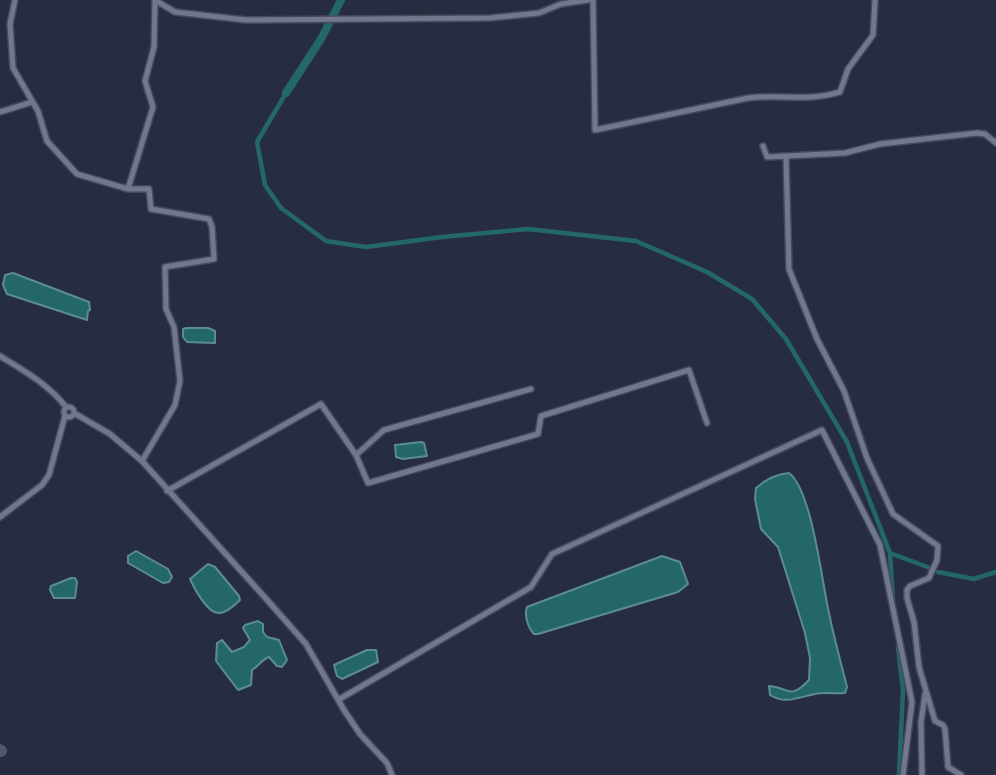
<!DOCTYPE html>
<style>
body{margin:0}
canvas{display:block;background:#272d41}
</style>
<canvas width="996" height="775"></canvas>
<script>
const ctx = document.querySelector('canvas').getContext('2d');
ctx.lineJoin = 'round';
function fill(path, color) { ctx.fillStyle = color; ctx.fill(path, 'evenodd'); }
function strokePath(path, color, width, dash) { ctx.strokeStyle = color; ctx.lineWidth = width; ctx.lineCap = dash ? 'butt' : 'round'; ctx.setLineDash(dash || []); ctx.stroke(path); }
const water = new Path2D(`
 M13,273L89,302L90,310L88,311L87,320L7,294L3,285L5,275Z
 M186,328H208L215,331V343L187,342L183,337V329Z
 M421,442L424,443L427,456L403,459L396,457L395,445Z
 M789,473C812,490 822,583 829,613C834,638 841,663 847,687L845,693C835,694 824,692 815,694C799,697 786,705 770,695L769,686C789,687 789,701 809,680L810,658L805,633L778,547L761,529L755,499L756,488C765,480 777,474 789,473Z
 M136,551L168,569L172,577L169,582L163,583L128,563V556Z
 M662,556L680,562L688,584L678,592L538,634H534C528,628 524,615 527,607Z
 M208,564L215,567L239,596L240,600C235,605 228,612 220,613C208,615 194,588 190,579Z
 M71,578H75L77,582L75,598H54L50,590L51,586Z
 M258,621L263,624V632L267,637L279,640L287,660L282,667L277,666L269,657C261,660 259,666 252,670L251,685L238,690L216,661L217,643L222,640L232,652L244,647L250,640L243,628L245,625Z
 M367,650H376L378,662L342,679L337,676L334,665Z`);
const canal = new Path2D(`
 M286,93L257,142L265,185L281,208L326,241L366,247L442,237L528,229L636,241L707,272L752,299L786,339L847,442L890,553L893,600
 M890,553L930,568
 M938,572L974,579L996,572
 M898,647L903,690L899,775`);
const river = new Path2D(`
 M286,93L321,39L341,0`);
const taxiway = new Path2D(`
 M0,750L1,751`);
const minor = new Path2D(`
 M15,0L10,24L13,68L38,111L47,141L77,174L128,189
 M155,0L175,12L246,20L490,18L539,13L561,4L588,0
 M593,0L595,130L748,98C780,94 807,102 840,92L848,69L873,35L875,0
 M0,112L32,102
 M763,146L767,157L845,153L880,144L977,133L985,134L996,143
 M786,157L789,269L817,339L844,391L867,458L893,514L938,546L937,560L929,578L910,586L907,590V598L914,622L919,667L935,721L943,725L945,729L948,767L961,775
 M0,356C24,371 48,384 66,407
 M64 412a5 5 0 1 1 10 0a5 5 0 1 1-10 0Z
 M74,413L110,434L142,461L269,602L306,644L344,710L360,734L387,763L392,775
 M356,455L384,430L531,389
 M142,461L175,405L180,381L174,327L166,309L165,267L214,259L212,227L209,219L151,209L149,189H128L153,107L145,81L154,47L155,1
 M167,491L321,404L356,455L368,483L538,434L541,416L689,370L707,423
 M0,517L42,485L49,475L65,416
 M338,700L531,587L552,554L822,430L880,545L912,702L903,775
 M922,775L921,722L925,694`);
fill(water, '#24676b');
strokePath(water, '#5c8c93', 2);
strokePath(canal, '#24676b', 4.5);
strokePath(river, '#24676b', 8);
strokePath(taxiway, '#52586a', 12);
strokePath(minor, '#464a5b', 8);
strokePath(minor, '#70778e', 5);
</script>
